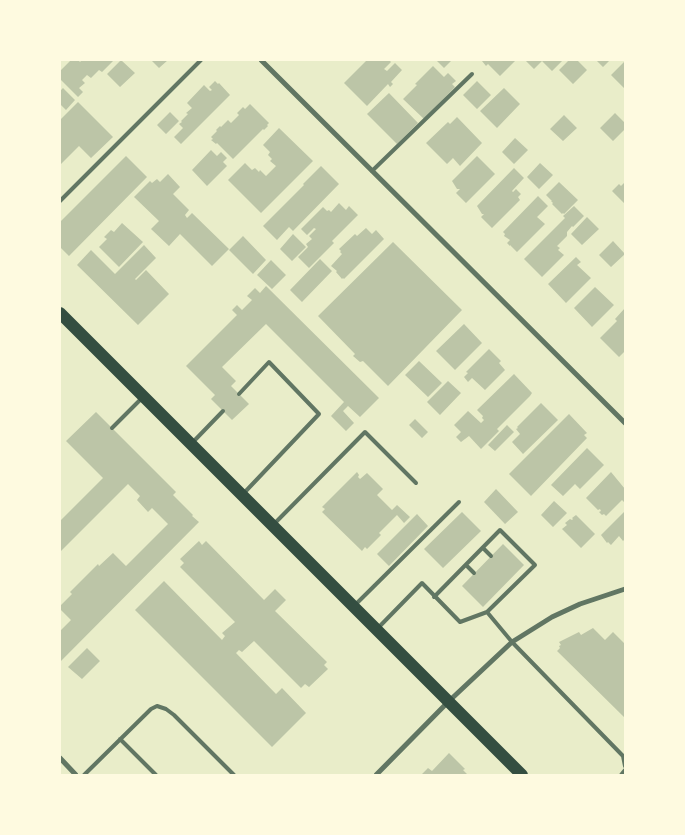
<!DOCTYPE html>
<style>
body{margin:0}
#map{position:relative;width:685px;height:835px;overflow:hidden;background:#e9edc9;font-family:"DM Sans",sans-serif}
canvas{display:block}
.frame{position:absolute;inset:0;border:61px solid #fefae0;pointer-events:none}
</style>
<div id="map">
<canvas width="685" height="835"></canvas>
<div class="frame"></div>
</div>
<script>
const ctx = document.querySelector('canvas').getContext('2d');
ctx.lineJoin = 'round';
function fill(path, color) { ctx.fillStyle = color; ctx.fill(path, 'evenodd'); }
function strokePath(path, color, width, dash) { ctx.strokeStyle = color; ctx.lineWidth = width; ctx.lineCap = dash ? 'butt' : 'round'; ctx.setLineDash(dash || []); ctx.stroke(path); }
const building = new Path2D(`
 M71,60H78L80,62L82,60H114L102,72L99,70L91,78L87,75L82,80L85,83L79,88L83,92L78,97L60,79V71Z
 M121,60L135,73L120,87L107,74Z
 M151,60H168L159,68Z
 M367,60H389L391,62L384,69L387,71L395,63L402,70L391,82L393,84L390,87L388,84L367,106L344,83Z
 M436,60H452L444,68Z
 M483,60H516L500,76L488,64L486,66L482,61Z
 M525,60H563L552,71L542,61L534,69Z
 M569,60H577L587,70L573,84L559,70Z
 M596,60H610L603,67Z
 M625,61V89L611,75Z
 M433,66L444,77L448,73L456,81L452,84L455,87L424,119L403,99L417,85L415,84Z
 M215,81L218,84L219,83L230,95L181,144L174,137L183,128L179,124L182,122L181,121L188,114L186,113L192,108L187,103L204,85L210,91L212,90L209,87Z
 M477,81L491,95L477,109L463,95Z
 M63,88L75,100L66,110L60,104V91Z
 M504,88L520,104L497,128L480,111Z
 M389,93L418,123L397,144L367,114Z
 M78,102L113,137L91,158L79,146L60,165V120Z
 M250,104L269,123L267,125L268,126L264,130L263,129L233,159L217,143L216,144L211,140L213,139L211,137L217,131L216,130L220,126L221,127L228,120L231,123L239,115L237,113L243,107L245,109Z
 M170,112L179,121L166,134L157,125Z
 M615,113L625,123V129L613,141L600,128Z
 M564,115L577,128L563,141L550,129Z
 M457,117L482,143L460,166L453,158L447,164L426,143L448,122L450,124Z
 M279,128L313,161L261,213L228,180L245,163L252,170L255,168L259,172L260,170L266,176L276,166L270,161L272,159L268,155L270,152L263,145Z
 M515,138L528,150L514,164L502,152Z
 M211,150L217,156L221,152L227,158L223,162L227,166L207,186L192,170Z
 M126,156L147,177L69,256L60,247V222Z
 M477,156L495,174L466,203L456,193L460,189H457L452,181Z
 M540,163L553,175L539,189L527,177Z
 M321,166L339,184L293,231L289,227L277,240L263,226L304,185L303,184Z
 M514,168L524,178L512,191L513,192L516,189L521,194L518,197L520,200L492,228L481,217L484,214H482L477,206Z
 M168,174L180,187L173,194L189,210L185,215L187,218L192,213L229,249L212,266L180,234L169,246L151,229L159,221L134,197L150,181L152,183L157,179L160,182Z
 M559,182L578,200L564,214L563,213L562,214L552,204L553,203L551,201H552L546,195Z
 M625,182V204L612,191L619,184L621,186Z
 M538,196L548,206L537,217L545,224L517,252L510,245V246L507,243L510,240L504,236L505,234L503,232Z
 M339,203L346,210L349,206L358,215L332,241L334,243L309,268L298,257L308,247L306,244L312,239L309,236L316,229L314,228L307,235L301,229L323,207L327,211L329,210L331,212Z
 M574,206L584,216L573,227L572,226L567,232V236L557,246L560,248L558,250L564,255L542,277L524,259L565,218L563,216Z
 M587,217L599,229L582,245L571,234Z
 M122,223L143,242L119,267L99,247L107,239L104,237L111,230L114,232Z
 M366,228L372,234L376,230L384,239L344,279L343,278L342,279L336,272L337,271L331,266L342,254L340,252L341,251L339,249L355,234L357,236Z
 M293,234L306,247L292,261L280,249Z
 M243,236L266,260L253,274L229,250Z
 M613,241L625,254L611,267L599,255Z
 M393,242L462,310L388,386L363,361L360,362L353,356L355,354L318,316Z
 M144,245L156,258L135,279L136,280L146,270L169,294L138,325L77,265L91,250L115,274Z
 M576,257L581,262L577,265L591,278L566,303L548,284Z
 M320,259L332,271L302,302L290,290Z
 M271,260L286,275L272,289L257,275Z
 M266,286L379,398L360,417L348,406L343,411L354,423L346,431L331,416L344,402L266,324L222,367L236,381L231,386L249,404L232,420L211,399L215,395L186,366L237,315L232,310L237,305L242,310L252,300L247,296L255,288L260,293Z
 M595,287L614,305L592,327L574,308Z
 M625,308V351L619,357L600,338L617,321L615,319Z
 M464,324L482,343L455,370L436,351Z
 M489,349L501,361L499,363L505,370L485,390L472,378L468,382L464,377L468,373L466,372Z
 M419,361L442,383L428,397L405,375Z
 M514,374L532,393L530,396L497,429L499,431L481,449L469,436L461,442L456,437L461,432L454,425L468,411L481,423L484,420L482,418L483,416L477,410Z
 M448,381L461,393L440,415L427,402Z
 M541,403L558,420L523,454L512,442L520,434L516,429L518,428L517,427Z
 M96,412L176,492L173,495L193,515L192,516L199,522L60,662V631L71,620L60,609V606L72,594L70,592L98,564L99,566L113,553L126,566L168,524L152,508L148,512L137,500L140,496L128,484L60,552V521L103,478L66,441Z
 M569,414L587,433L584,435L587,438L531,496L509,474Z
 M415,419L428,432L422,438L409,425Z
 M507,425L514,432L495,451L488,445Z
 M587,448L604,465L580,489L575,484L563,496L551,485Z
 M357,472L359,475L358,477L360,479L367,473L383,489L377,495L392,510L397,505L410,517L404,523L397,515L379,533L381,535L367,549L365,547L362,551L322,512L325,509L322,507Z
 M611,472L625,489V503L622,500L606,516L604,514L602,515L599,512L601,511L600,509L598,510L586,498Z
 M496,489L518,512L505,524L484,502Z
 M554,501L567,513L553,527L541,515Z
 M625,511V539L623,541L619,536L611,545L608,542L607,543L601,535Z
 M462,512L481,531L443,568L424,549Z
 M417,514L428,526L389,566L377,554Z
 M576,515L595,534L581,548L562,529L567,525L565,523L570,519L572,520L573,519L572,518Z
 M199,541L202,545L206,541L264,600L275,589L286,600L275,611L327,662L324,665L328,669L309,687L305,684L301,688L254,641L242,652L239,650L236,653L276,694L282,688L306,713L272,747L135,610L164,581L222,640L225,636L222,633L235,622L180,567L184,563L180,559Z
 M503,544L524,565L483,607L462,586Z
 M593,628L605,640L613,632L625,644V718L557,651L560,648L559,646L561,645L559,642L579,632L581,635Z
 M87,648L100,661L82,679L68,667Z
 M449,753L465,769L463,770L468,775H421L428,768L432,771Z`);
const service = new Path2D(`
 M372,171L472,74
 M60,201L201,60
 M239,394L269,362L319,414L244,493
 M112,428L142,398
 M193,442L223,411
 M274,524L365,432L416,483
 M483,548L491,556
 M466,565L474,573
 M434,597L500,530L535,565L487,612
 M355,605L459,502
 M378,628L422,583L460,622L487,612L512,642L623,756L625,766
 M120,739L156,775
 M84,775L151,709L157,706L166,709L174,715L234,775
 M621,775L625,770`);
const minor = new Path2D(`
 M261,60L625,423
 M60,758L76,775
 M376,775L448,702L512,642L552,617L580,604L625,589`);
const primary = new Path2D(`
 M60,313L522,775`);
fill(building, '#bcc5a7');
strokePath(service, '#617663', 4);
strokePath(minor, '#617663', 5);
strokePath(primary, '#344e41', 12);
</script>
